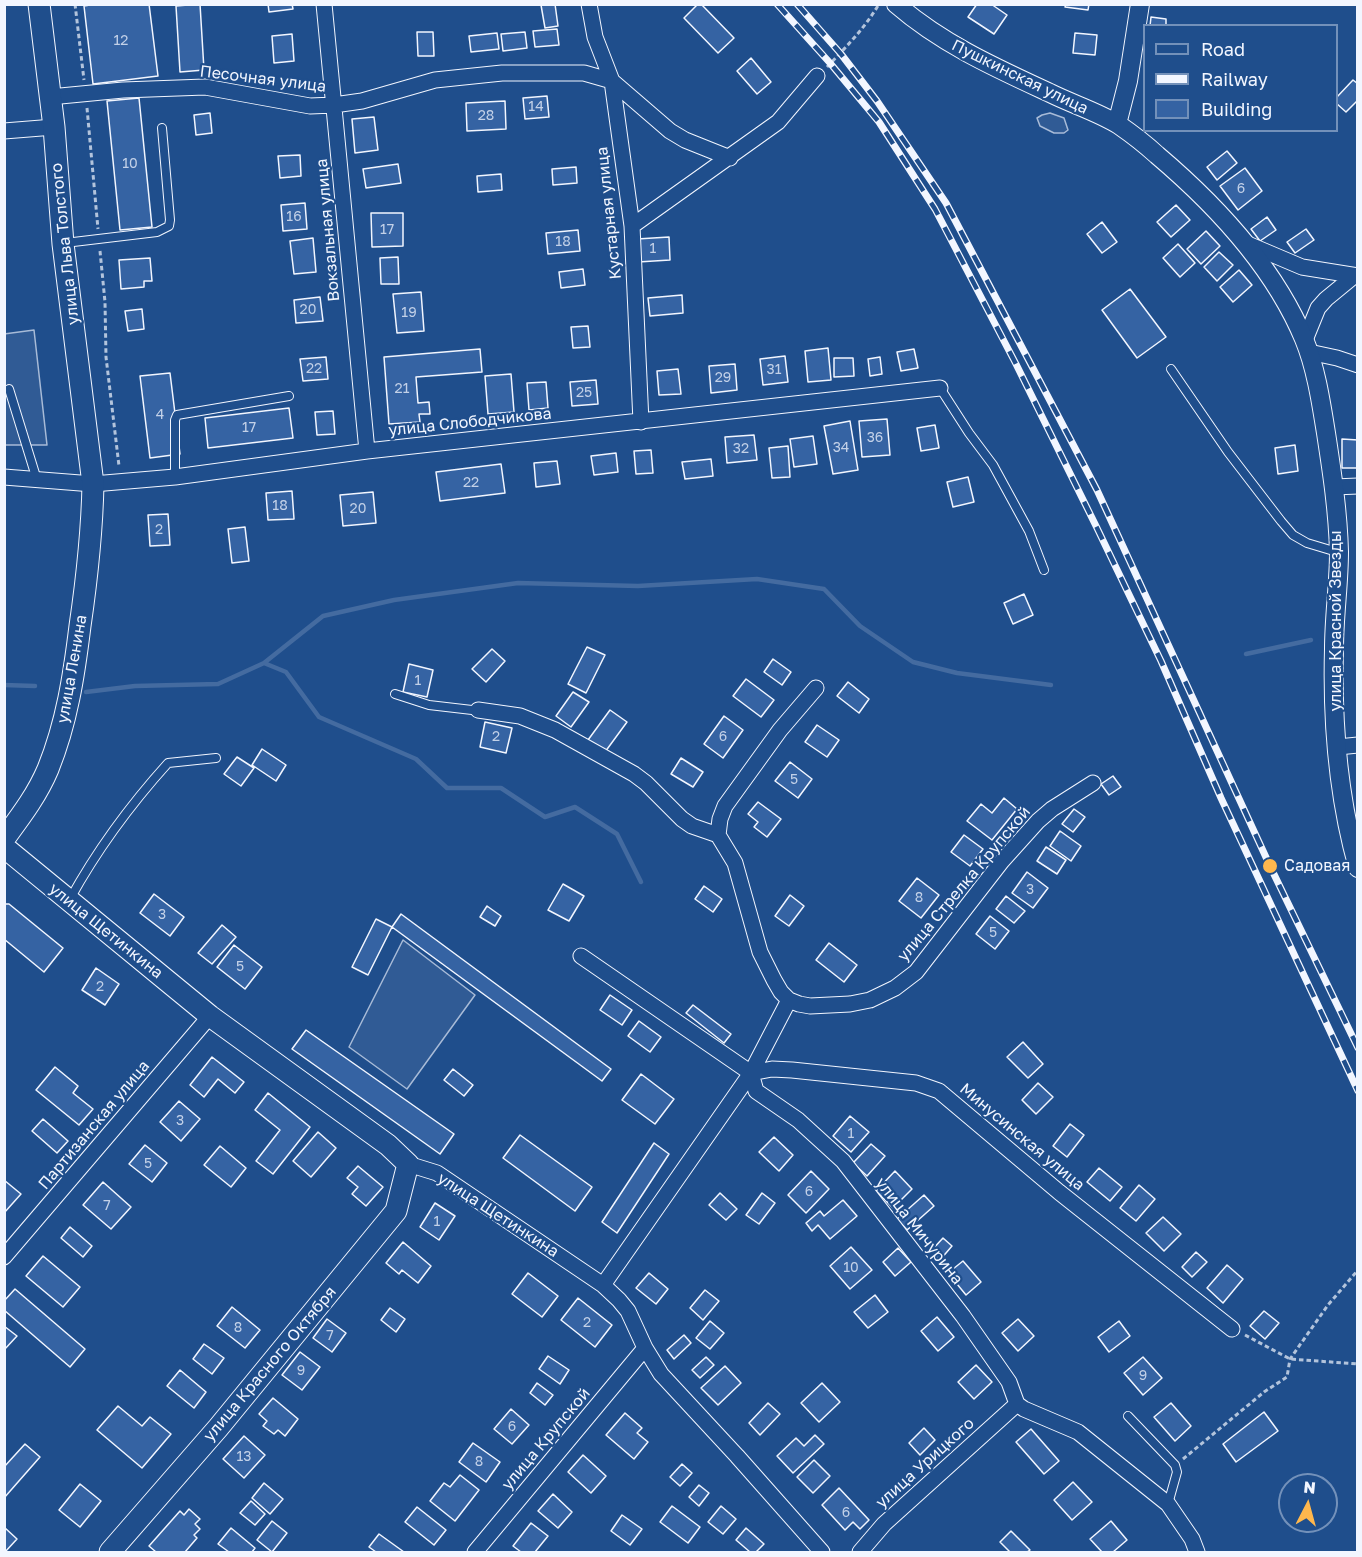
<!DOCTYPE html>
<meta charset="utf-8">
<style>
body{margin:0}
#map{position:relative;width:1362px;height:1557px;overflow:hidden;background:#1f4e8c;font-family:"Golos Text",sans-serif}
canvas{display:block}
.frame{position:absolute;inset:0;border:6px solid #f2f6ff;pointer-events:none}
.legend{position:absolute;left:1143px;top:24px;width:195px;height:108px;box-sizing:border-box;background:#1f4e8c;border:2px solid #7391ba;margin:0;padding:8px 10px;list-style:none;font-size:18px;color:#f2f6ff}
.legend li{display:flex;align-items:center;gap:12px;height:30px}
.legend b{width:30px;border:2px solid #7391ba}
.north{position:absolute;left:1278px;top:1473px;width:60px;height:60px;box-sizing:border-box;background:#1f4e8c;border:2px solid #7391ba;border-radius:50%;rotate:6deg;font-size:16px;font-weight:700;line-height:24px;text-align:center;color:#f2f6ff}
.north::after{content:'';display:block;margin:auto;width:21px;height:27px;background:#ffb74d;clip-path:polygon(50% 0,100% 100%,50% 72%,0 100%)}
</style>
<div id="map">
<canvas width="1362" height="1557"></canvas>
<div class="frame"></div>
<ul class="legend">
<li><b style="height:8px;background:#1f4e8c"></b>Road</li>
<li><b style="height:8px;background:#f2f6ff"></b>Railway</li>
<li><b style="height:16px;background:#3563a3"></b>Building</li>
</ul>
<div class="north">N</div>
</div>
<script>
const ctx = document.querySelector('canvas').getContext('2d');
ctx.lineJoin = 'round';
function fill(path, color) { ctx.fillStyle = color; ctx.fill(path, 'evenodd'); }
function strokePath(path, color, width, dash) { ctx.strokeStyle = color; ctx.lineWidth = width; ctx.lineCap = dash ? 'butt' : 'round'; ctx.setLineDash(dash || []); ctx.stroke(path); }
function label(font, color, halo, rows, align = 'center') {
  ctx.font = font + ' "Golos Text",sans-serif'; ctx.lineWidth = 4.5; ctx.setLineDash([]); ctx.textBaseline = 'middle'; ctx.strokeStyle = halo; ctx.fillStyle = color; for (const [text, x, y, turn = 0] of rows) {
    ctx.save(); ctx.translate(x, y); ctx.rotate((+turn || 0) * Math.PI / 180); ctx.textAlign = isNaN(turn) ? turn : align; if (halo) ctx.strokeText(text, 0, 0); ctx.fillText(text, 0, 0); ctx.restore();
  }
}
const built = new Path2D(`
 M1050,113L1064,118L1068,130L1064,133H1054L1040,126L1037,118L1042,115Z
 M34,330L47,445H5L4,334Z
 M403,940L475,995L407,1089L349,1047Z`);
const stream = new Path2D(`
 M1246,654L1311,640
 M264,663L286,672L319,717L416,759L447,788H501L545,817L575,807L617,834L641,882
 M4,685L35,686
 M86,692L135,686L218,684L264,663L323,616L394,600L518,583L638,586L757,579L824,589L860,626L913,662L957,673L1051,685`);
const building = new Path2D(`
 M96,4H149L158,76L93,84L84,6Z
 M200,4L204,70L180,72L176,6Z
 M268,4H292L293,9L269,12Z
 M555,4L558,26L545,28L541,5Z
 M698,4H701L734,38L718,53L684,18Z
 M977,4H991L1007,15L994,34L968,17Z
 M1066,4H1089L1088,10L1065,7Z
 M1151,17L1166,19V26H1150Z
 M557,29L559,45L535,47L533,31Z
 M417,32H433L434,56H418Z
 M525,32L527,48L503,51L501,34Z
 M497,33L499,49L471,52L469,36Z
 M1075,33L1097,35L1095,55L1073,53Z
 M292,34L294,61L274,63L272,36Z
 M751,58L771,82L757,94L737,71Z
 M1353,80L1358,84V100L1346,112L1336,103V98Z
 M547,96L549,117L525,119L523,98Z
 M139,98L152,227L120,230L107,101Z
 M505,101L506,129L467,131L466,103Z
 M210,113L212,133L196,135L194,115Z
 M374,117L378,150L355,153L352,119Z
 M1227,151L1237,163L1217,180L1207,167Z
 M300,155L301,176L280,178L278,156Z
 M398,164L401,183L366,188L363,169Z
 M576,167L577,183L553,185L552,169Z
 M1245,168L1262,191L1238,210L1220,186Z
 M501,174L502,190L478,192L477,176Z
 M305,203L307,229L283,231L281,205Z
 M1176,205L1190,220L1171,237L1157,222Z
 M371,213H403V246L372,247Z
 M1267,217L1276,230L1260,241L1251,229Z
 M1102,222L1117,242L1102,253L1087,234Z
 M1306,229L1314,240L1295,253L1287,242Z
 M578,230L580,251L548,254L546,233Z
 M1206,231L1220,246L1201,264L1187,249Z
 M669,237L670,260L638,262L637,239Z
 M313,238L316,272L294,274L290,241Z
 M1178,244L1195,263L1180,277L1163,258Z
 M1219,252L1233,265L1217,281L1204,267Z
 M398,257L399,284H381L380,258Z
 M150,258L152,281H144V287L121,289L119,260Z
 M583,269L585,285L561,288L559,272Z
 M1239,270L1252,285L1233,302L1220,287Z
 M1130,289L1166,337L1137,358L1102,310Z
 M421,292L424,331L397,333L393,294Z
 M682,295L683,313L650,316L648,298Z
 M320,297L323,321L296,323L294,300Z
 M142,309L144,329L128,331L125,311Z
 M588,326L590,347L573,348L571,327Z
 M828,348L831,380L808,382L805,351Z
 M480,349L482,372L416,377L418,403L429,402L430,414H419L420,422L389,424L384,357Z
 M914,349L918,368L901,371L897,352Z
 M785,356L788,382L763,385L760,359Z
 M326,357L328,379L303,381L300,359Z
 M880,357L882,374L870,376L868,359Z
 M834,358H853L854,376L834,377Z
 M735,364L737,390L711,393L709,366Z
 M678,369L681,394L659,395L657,371Z
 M170,373L180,454L150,458L140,376Z
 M511,374L514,412L488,414L485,376Z
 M596,380L598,404L572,406L570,382Z
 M546,382L548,408L529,410L527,383Z
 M289,408L293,438L208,448L205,418Z
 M333,411L335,434L317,435L315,412Z
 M887,419L890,455L862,457L859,421Z
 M850,421L858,470L833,474L824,426Z
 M935,425L939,448L921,451L917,428Z
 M754,435L757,460L727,463L725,437Z
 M813,436L817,464L794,467L790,439Z
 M1342,439L1358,440V468H1342Z
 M1295,445L1298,471L1278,474L1275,448Z
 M788,446L790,477L772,478L769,448Z
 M651,450L653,473L636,474L634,451Z
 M616,453L618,472L594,475L591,456Z
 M711,459L713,476L685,479L682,462Z
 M557,461L560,484L536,487L534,463Z
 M501,464L505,493L440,501L436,472Z
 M968,477L974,502L953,507L947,482Z
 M292,491L294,519L268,520L266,493Z
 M373,492L376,523L343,526L340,495Z
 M168,514L170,545L150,546L148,515Z
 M245,527L249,561L232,563L228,529Z
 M1024,594L1033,615L1013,624L1004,603Z
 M587,647L605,655L586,693L568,684Z
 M492,649L505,661L486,682L472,669Z
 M773,659L791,672L782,685L764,672Z
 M409,664L433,670L427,697L403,692Z
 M746,679L774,700L761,717L733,696Z
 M848,682L869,699L859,713L837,696Z
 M573,692L589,702L571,727L556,716Z
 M610,710L627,722L605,752L588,740Z
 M724,716L743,730L723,758L704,744Z
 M485,722L512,728L506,753L480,747Z
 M817,725L839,740L827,757L805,742Z
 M262,749L286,765L276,781L252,765Z
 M237,757L254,768L241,786L224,774Z
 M681,758L703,772L693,787L671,774Z
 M790,762L812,779L798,798L775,781Z
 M1113,776L1121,787L1109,795L1101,784Z
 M1004,798L1017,809L992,840L967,821L981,804L992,813Z
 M758,802L781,819L767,837L754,827L758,822L748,814Z
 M1074,809L1085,817L1073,832L1062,824Z
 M1060,831L1081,846L1071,861L1050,846Z
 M964,835L983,849L970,866L951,852Z
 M1046,847L1066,860L1057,874L1037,861Z
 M1027,872L1048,888L1033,908L1012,893Z
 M917,878L939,895L921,918L899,901Z
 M563,884L584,896L569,921L548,910Z
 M704,886L722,899L713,912L695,899Z
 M154,894L184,917L170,936L140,913Z
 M790,895L804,906L789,926L775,916Z
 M1006,896L1025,911L1014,923L996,909Z
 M4,904H9L63,948L44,972L4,939Z
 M487,906L501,916L495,926L480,917Z
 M401,914L611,1069L602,1081L392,927Z
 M990,916L1009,931L995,949L976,934Z
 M376,919L392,927L368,975L352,967Z
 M222,925L236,937L212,964L198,953Z
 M829,943L857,965L844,982L816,960Z
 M234,945L262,967L245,989L217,967Z
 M96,968L119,984L105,1005L82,990Z
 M610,995L632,1010L622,1025L600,1010Z
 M693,1005L731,1034L724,1043L686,1013Z
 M639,1021L661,1037L650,1052L628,1036Z
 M306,1030L454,1134L440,1154L292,1049Z
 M1023,1042L1043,1064L1028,1078L1007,1057Z
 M212,1057L244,1082L235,1093L218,1079L204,1097L190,1085Z
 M55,1067L78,1086L73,1093L93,1109L79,1125L36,1090Z
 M453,1069L473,1085L464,1096L444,1080Z
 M641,1074L674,1099L655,1124L622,1100Z
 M1038,1083L1053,1097L1036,1114L1022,1100Z
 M268,1093L310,1127L273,1174L256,1161L280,1130L255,1110Z
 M179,1101L200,1119L181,1141L160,1122Z
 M850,1116L869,1132L851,1152L833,1136Z
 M43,1119L68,1141L57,1153L32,1131Z
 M1070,1124L1084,1135L1067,1157L1053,1146Z
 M318,1132L336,1148L311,1177L293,1161Z
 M520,1135L592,1187L575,1211L503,1158Z
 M774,1137L793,1155L779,1171L759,1152Z
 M654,1143L669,1154L617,1233L602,1222Z
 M871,1144L885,1156L867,1176L853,1163Z
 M145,1145L167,1163L152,1182L129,1164Z
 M220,1146L246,1168L231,1187L204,1165Z
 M358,1166L383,1187L366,1206L352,1194L358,1187L347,1178Z
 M1099,1168L1122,1187L1110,1201L1087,1182Z
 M811,1171L829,1189L806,1213L788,1195Z
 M895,1171L912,1189L893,1208L876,1191Z
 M4,1180L21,1194L4,1213Z
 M103,1182L131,1207L111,1229L83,1205Z
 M1139,1185L1155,1199L1136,1221L1120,1208Z
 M720,1193L737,1209L726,1220L709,1205Z
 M762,1193L775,1203L759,1224L746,1215Z
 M924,1195L934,1206L907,1230L897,1219Z
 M843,1200L857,1216L830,1239L818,1225L812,1231L806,1223L820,1211L824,1216Z
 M435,1203L455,1216L439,1240L420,1227Z
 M1163,1217L1181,1234L1164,1251L1146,1233Z
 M70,1227L92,1246L83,1257L61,1238Z
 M943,1238L952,1246L940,1260L931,1251Z
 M403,1242L431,1266L418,1283L402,1270L399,1274L386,1263Z
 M851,1247L872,1270L850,1289L830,1266Z
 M898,1248L911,1262L895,1276L883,1262Z
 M1196,1252L1207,1262L1192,1277L1182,1267Z
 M43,1256L80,1287L63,1307L26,1276Z
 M963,1261L981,1282L966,1295L948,1273Z
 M1227,1265L1243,1279L1223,1303L1207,1288Z
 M528,1273L558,1296L542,1317L512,1294Z
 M649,1273L668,1289L656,1304L636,1288Z
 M15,1289L85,1349L70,1367L4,1310V1301Z
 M705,1290L719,1301L703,1320L690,1308Z
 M875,1295L888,1312L868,1328L854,1312Z
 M578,1298L612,1325L595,1347L561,1320Z
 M232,1307L260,1330L245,1348L217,1326Z
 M390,1308L405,1319L396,1332L381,1320Z
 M1264,1311L1279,1323L1265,1339L1250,1326Z
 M937,1317L954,1337L938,1351L921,1331Z
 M327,1319L346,1333L332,1352L313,1338Z
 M1018,1319L1034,1336L1018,1351L1002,1333Z
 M710,1321L724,1333L710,1349L696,1338Z
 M1119,1321L1130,1336L1109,1352L1098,1337Z
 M4,1326L17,1336L4,1350Z
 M684,1335L691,1343L674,1359L667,1350Z
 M204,1344L224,1358L212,1374L193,1359Z
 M300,1352L320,1367L302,1390L282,1375Z
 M548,1356L569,1370L560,1384L539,1369Z
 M706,1357L714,1365L700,1378L692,1370Z
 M1143,1357L1162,1378L1143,1395L1124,1373Z
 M976,1365L992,1382L974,1399L958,1382Z
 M725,1366L741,1383L718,1405L701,1388Z
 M180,1370L206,1392L194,1408L167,1386Z
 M537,1383L553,1395L545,1405L530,1393Z
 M822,1383L840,1402L819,1422L801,1403Z
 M273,1398L298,1419L285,1436L278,1430L274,1434L263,1426L267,1421L259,1414Z
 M768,1403L780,1414L760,1435L749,1423Z
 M1171,1403L1191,1426L1175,1441L1154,1417Z
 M118,1406L142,1426L150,1417L171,1434L142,1468L97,1430Z
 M511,1409L529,1425L512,1444L494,1429Z
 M1264,1412L1278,1431L1236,1462L1223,1444Z
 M625,1413L642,1428L637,1433L648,1442L634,1459L606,1435Z
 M924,1428L935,1440L920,1455L909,1443Z
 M1031,1429L1059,1461L1044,1474L1016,1442Z
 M815,1435L824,1444L793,1473L777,1456L796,1438L804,1446Z
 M244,1436L265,1455L244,1478L223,1459Z
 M473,1443L500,1462L486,1482L459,1462Z
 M25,1444L40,1457L4,1498V1467Z
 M583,1455L606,1476L591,1493L568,1472Z
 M814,1460L830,1476L813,1493L797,1477Z
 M682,1464L692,1473L680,1486L670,1477Z
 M460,1475L479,1490L455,1521L430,1501L444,1483L450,1487Z
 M1073,1482L1092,1502L1072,1520L1054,1500Z
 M264,1483L283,1499L270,1514L252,1498Z
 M80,1484L101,1501L80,1527L59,1510Z
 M699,1485L709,1493L699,1506L689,1497Z
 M839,1488L869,1520L860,1529L853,1522L845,1530L822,1505Z
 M553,1494L572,1512L558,1528L538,1511Z
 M251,1501L265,1514L255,1525L240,1513Z
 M672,1506L700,1527L688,1543L660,1522Z
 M721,1506L736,1519L723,1534L708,1522Z
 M417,1507L446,1530L434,1545L405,1522Z
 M189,1509L200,1519L195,1524L200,1529L194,1535L197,1538L185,1552H156L149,1546L180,1511L184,1515Z
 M622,1515L642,1529L630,1545L611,1531Z
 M272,1521L287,1533L272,1552L257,1540Z
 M1111,1521L1127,1540L1113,1552H1102L1090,1539Z
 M531,1523L548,1536L535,1552H521L513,1546Z
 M4,1527L17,1539L5,1552H4Z
 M231,1528L255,1548L252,1552H229L218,1544Z
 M746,1528L764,1544L756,1552H750L736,1540Z
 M1011,1531L1030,1550L1027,1552H1010L1000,1542Z
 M379,1534L404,1552H376L369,1547Z`);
const path = new Path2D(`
 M75,4L84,80
 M827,67C846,47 865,28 879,4
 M87,108L98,229
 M100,251L105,302L106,357L119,466
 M1245,1335L1290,1359L1358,1364
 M1183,1459L1264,1392L1287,1377L1290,1359L1328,1305L1358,1270`);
const service = new Path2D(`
 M65,243L157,232L169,226L170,220L162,128
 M1171,369L1228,452L1281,521L1293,535L1307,543L1337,552
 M940,388L969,433L993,465L1029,531L1044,570
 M9,389L37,480
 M175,477V420L177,415L289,396
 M395,694L429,705L472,710
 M70,899C97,850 131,804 168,763L216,758
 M1128,1416L1175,1465L1177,1472L1168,1504`);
const minor = new Path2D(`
 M324,4L367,451
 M589,4L595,37L612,81L632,226L641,422
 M50,97L123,90L205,87L310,106L334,105L362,101L435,80L502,73H584L612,81L670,131L685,140L730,158
 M4,131L54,127
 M632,226L778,122L817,76
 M1243,242L1302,267L1358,276
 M1305,340L1318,308L1326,299L1354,276
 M1309,352L1337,358L1358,365
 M4,477L93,484L175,477L367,451L940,388
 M1334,487L1358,486
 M478,710L520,716L555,730L634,774L646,783L682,819L692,826L718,835L735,863L760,952L774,980L781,992L789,1000L799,1004L810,1006L850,1004L870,1000L895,988L916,972L1002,861L1038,821L1052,809L1093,783
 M1338,747L1358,745
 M718,835L720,819L725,806L780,730L816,688
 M581,956L751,1073L756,1091L798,1120L843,1161L963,1316L1009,1382L1017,1404L1024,1409L1078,1432L1168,1504L1192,1539L1197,1552
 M751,1073L772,1069L792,1070L916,1083L939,1091L1059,1192L1232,1329
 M408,1164L437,1173L603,1285L619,1300L628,1311L645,1348L661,1374L737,1456L822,1552
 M4,1257L210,1016
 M603,1285L751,1073L789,1000
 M475,1552L645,1348
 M860,1552L884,1524L1017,1404`);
const tertiary = new Path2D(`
 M896,4C942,44 996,68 1050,93C1072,104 1098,112 1119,125C1132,134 1145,144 1157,155C1216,205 1274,267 1304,339C1316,368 1321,402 1326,433C1332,472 1338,512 1339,552C1339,584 1334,616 1334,649C1332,722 1338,797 1358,868
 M1117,124L1128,81L1140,4`);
const secondary = new Path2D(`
 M4,839C21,816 37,795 48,769C67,722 74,675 80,626C87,578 92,532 93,484L63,244L54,127L39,4
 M4,847L210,1016L388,1145L408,1164L396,1211L218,1428L110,1552`);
const rail = new Path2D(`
 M777,4L830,63L879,122L935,209L1016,364L1097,528L1161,661L1221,798L1358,1091
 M797,4L841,54L877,101L946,203L1097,490L1270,866L1358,1048`);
const markers = [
 [1270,866,8,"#ffb74d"]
];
const numberNames = [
 ["12",121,41],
 ["14",536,107],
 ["28",486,116],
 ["10",130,164],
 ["6",1241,189],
 ["16",294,217],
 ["17",387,230],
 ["18",563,242],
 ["1",653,249],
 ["20",308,310],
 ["19",409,313],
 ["22",314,369],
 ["31",774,370],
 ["29",723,378],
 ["21",402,389],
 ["25",584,393],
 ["4",160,415],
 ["17",249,428],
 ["36",875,438],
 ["34",841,448],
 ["32",741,449],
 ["22",471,483],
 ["18",280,506],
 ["20",358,509],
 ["2",159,530],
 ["1",418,681],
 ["2",496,737],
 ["6",723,737],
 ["5",794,780],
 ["3",1030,890],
 ["8",919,898],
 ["3",162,915],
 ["5",993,933],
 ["5",240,967],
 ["2",100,987],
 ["3",180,1121],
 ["1",851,1134],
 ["5",148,1164],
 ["6",809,1192],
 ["7",107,1206],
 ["1",437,1222],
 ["10",851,1268],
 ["2",587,1323],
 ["8",238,1328],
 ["7",330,1336],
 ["9",301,1371],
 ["9",1143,1376],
 ["6",512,1427],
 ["13",244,1457],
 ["8",479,1462],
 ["6",846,1513]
];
const streetNames = [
 ["Пушкинская улица",1020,77,26],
 ["Песочная улица",263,79,7],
 ["Кустарная улица",609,213,-96],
 ["Вокзальная улица",328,230,-95],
 ["улица Льва Толстого",65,244,-96],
 ["улица Слободчикова",470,422,-6],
 ["улица Красной Звезды",1336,621,-90],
 ["улица Ленина",72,669,-80],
 ["улица Стрелка Крупской",964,884,-50],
 ["улица Щетинкина",106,931,39],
 ["Партизанская улица",94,1125,-50],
 ["Минусинская улица",1022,1137,40],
 ["улица Щетинкина",498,1215,33],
 ["улица Мичурина",919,1231,52],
 ["улица Красного Октября",270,1364,-50],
 ["улица Крупской",546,1439,-50],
 ["улица Урицкого",925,1463,-42]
];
const poiNames = [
 ["Садовая",1284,866]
];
fill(built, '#305b95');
strokePath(built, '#a8bbd7', 1.5);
strokePath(stream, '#446ba0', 4.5);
fill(building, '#3563a3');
strokePath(building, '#f2f6ff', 1.5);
strokePath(service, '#f2f6ff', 10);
strokePath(minor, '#f2f6ff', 17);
strokePath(tertiary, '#f2f6ff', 20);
strokePath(secondary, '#f2f6ff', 23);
strokePath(path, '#b3c4dc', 3, [4.5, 3]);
strokePath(service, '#1f4e8c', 8);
strokePath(minor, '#1f4e8c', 15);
strokePath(tertiary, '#1f4e8c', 18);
strokePath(secondary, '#1f4e8c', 21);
strokePath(rail, '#f2f6ff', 7);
strokePath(rail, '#1f4e8c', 4.5, [14]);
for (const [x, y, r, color] of markers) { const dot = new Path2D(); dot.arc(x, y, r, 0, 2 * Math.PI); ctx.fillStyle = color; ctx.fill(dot); strokePath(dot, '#1f4e8c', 2); }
label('14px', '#c3d1e8', null, numberNames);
label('16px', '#f2f6ff', '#1f4e8c', streetNames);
label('16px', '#f2f6ff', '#1f4e8c', poiNames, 'left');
</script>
